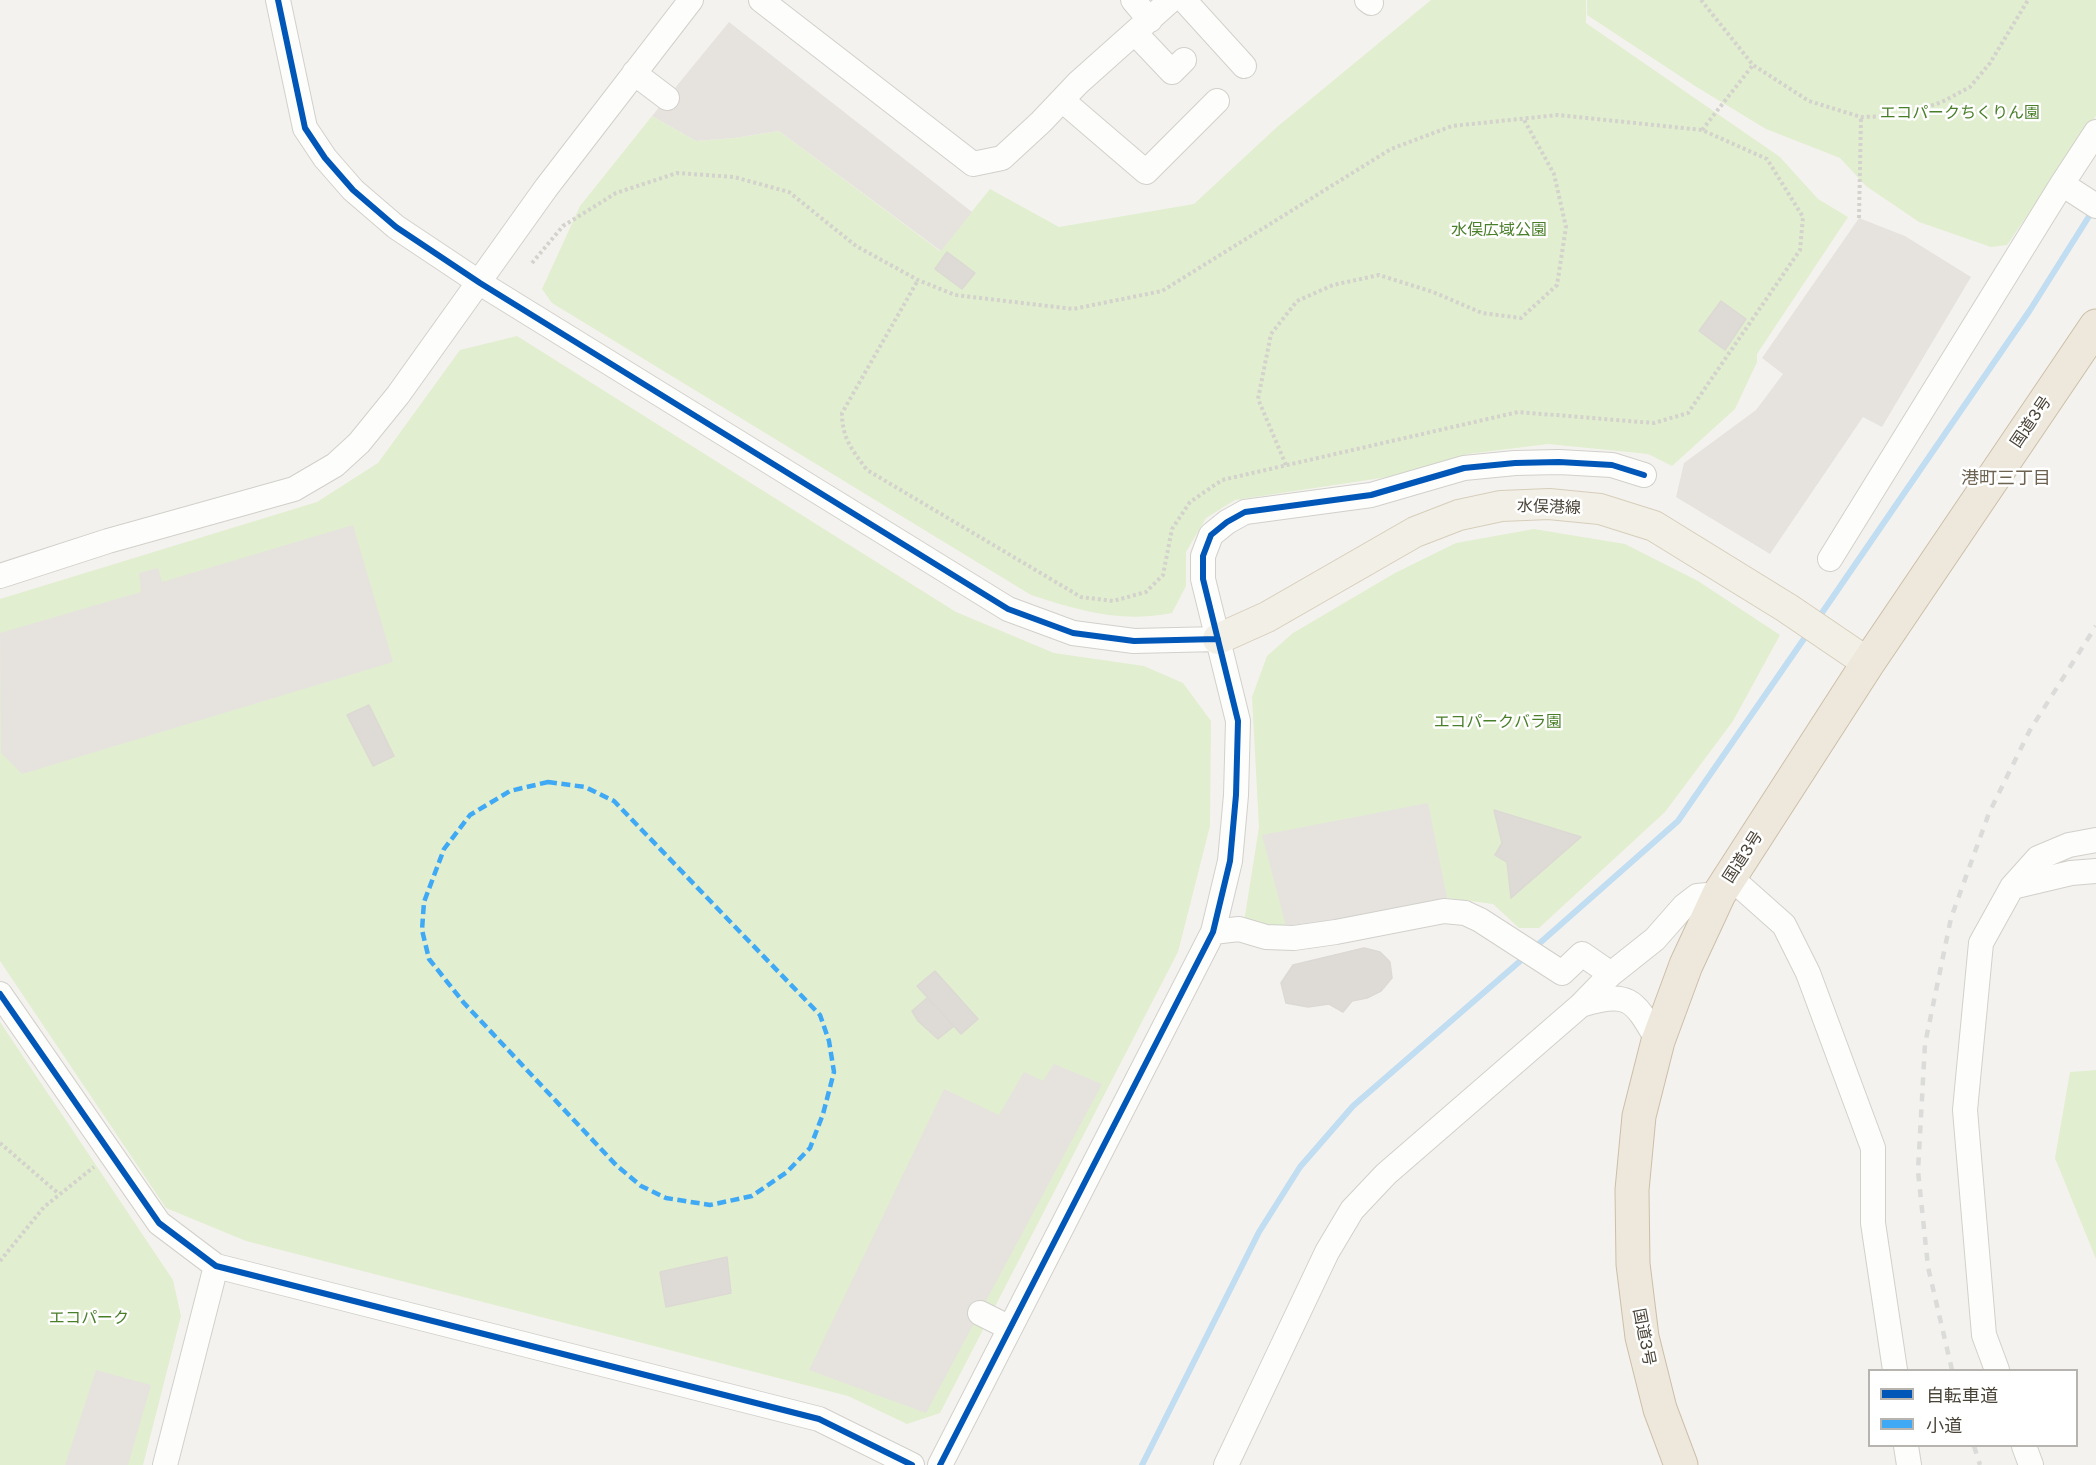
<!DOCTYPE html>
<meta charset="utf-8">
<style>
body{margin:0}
#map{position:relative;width:2096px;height:1465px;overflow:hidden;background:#f4f2ee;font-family:"Public Sans","Noto Sans JP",sans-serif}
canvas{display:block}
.legend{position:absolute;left:1868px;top:1369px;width:210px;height:78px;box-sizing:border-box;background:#fff;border:2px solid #b7b4b0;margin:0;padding:8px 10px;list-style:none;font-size:18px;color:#4b4439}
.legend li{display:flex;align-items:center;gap:12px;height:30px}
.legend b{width:30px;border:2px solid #b7b4b0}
</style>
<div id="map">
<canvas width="2096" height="1465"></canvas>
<ul class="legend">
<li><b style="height:8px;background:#0057b8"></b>自転車道</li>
<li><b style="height:8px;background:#3fa9f5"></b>小道</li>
</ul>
</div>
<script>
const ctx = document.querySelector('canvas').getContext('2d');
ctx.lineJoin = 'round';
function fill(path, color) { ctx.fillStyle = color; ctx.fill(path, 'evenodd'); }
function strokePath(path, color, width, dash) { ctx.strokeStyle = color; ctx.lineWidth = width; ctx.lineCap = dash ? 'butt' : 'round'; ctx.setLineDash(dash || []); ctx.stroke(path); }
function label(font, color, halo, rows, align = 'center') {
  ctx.font = font + ' "Public Sans","Noto Sans JP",sans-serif'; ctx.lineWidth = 5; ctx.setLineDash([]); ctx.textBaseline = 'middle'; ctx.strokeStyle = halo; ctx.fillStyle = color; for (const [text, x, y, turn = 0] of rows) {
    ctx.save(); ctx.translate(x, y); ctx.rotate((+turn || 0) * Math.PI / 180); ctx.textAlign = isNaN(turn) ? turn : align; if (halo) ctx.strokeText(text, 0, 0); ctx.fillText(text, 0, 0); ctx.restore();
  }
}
const green = new Path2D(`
 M1431,0H1586V23L1780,157L1818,199L1848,217L1757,354V362L1735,409L1672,466L1648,454L1548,444L1468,454L1401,475L1235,500L1206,518L1186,552V586L1172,613C1121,623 1080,611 1031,595L552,303L542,289L580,206L652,116L696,141L734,138L779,131L940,251L990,189L1059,227L1194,204L1277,127Z
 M1587,0H2096V116L2007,245L1991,247L1919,222L1866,186L1840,158L1766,129L1695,86L1587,15Z
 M517,336L956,612L1054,653L1144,666L1183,683L1211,721L1210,826L1178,952L940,1413L907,1424L848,1396L246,1241L166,1208L0,961V599L317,502L378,463L460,350Z
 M1534,529L1625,544L1698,581L1780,635L1733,721L1665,812L1539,928H1519L1493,904L1447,898L1396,911L1287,930L1244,922L1259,827L1252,697L1267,656L1293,633L1395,573L1456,543Z
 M0,1022L173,1280L181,1316L143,1465H0Z
 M2096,1070V1259L2055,1158L2070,1072Z`);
const parking = new Path2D(`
 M729,22L972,212L941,251L779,131L734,138L696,141L652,116Z
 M1859,218L1905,236L1971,277L1882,427L1863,417L1770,554L1676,497L1684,463L1756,410L1783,374L1762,358Z
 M353,525L393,662L22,774L1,753L0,633L141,592L139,573L158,568L162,582Z
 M1428,803L1447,898L1396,911L1287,930L1262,835Z
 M1054,1064L1102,1084L926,1413L809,1370L944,1089L999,1115L1024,1072L1043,1081Z
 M96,1370L151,1385L128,1465H65Z`);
const stream = new Path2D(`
 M1817,620L2030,310L2093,210
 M1533,949L1678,821L1808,633
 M1142,1465L1259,1232L1300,1167L1353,1106L1526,956`);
const building = new Path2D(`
 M947,252L975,273L962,289L935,269Z
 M1721,301L1746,319L1725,350L1699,331Z
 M369,705L394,756L373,766L347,715Z
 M1494,810L1581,837L1511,898L1507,862L1495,855L1502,843Z
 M1364,948L1380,952L1390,962L1392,978L1381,991L1367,998L1352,1001L1343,1012L1329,1004L1308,1007L1286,1003L1281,983L1293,965Z
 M935,971L978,1019L961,1034L917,986Z
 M927,998L954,1026L938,1039L918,1021L912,1011Z
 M727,1257L731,1293L666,1307L660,1272Z`);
const path = new Path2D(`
 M1701,0L1753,65L1809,101L1861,117L1900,116L1942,102L1970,87L1990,63L2028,0
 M1702,130L1753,65
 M1859,218L1861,117
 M532,263L563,226L616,193L677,173L734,177L789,192L856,246L918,280L955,295L1073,309L1162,291L1391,149L1452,126L1558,115L1702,130L1767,159L1803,217L1800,250L1688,413L1654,423L1518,412L1222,480L1190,502L1172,529L1163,575L1146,592L1113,601L1081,597L867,470C852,450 842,438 842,413L918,280
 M1286,465L1258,399L1271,334L1297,301L1333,285L1379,275L1433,292L1482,313L1521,318L1557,285L1566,227L1554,174L1523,118
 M0,1143L59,1194
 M0,1261L44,1207L94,1167`);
const minor = new Path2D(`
 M278,0L305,128L325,158L353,190L396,227L480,283L1008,609L1073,633L1134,641L1218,639
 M761,0L973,164L1002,158L1041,122L1078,83L1171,0
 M1133,0L1150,20
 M1184,0L1244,66
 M1367,0L1371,3
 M1135,33L1172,72L1184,60
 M634,73L667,98
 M1062,100L1146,172L1217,101
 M2062,184L2096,206
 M1830,559L2062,184L2096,132
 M0,576L108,541L294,489L335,465L359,443L398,395L546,188L691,0
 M1730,877L1784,925L1808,973L1873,1148V1223L1895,1370
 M2012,887L2071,873L2096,871
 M1213,932L1239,929L1266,937L1294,938L1336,932L1444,911L1465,913L1480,920L1562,973L1582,954L1611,974
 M0,994L159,1223L216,1266L819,1419L912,1465
 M1581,1005C1630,990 1634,1000 1658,1041
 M980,1313L1010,1328
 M1997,1370L1984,1335L1965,1110L1981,943L2012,887L2038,858L2069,845L2096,840
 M1906,1446L1909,1465
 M2024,1446L2031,1465
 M165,1465L216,1266
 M940,1465L1213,932L1230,861L1236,795L1238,721L1203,579V556L1211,535L1227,522L1245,512L1371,495L1464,468L1515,463L1559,462L1612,465L1644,475
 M1226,1465L1327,1252L1352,1210L1386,1174L1581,1005L1611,974L1655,939L1684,906L1697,896L1719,894`);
const major = new Path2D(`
 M1218,639L1267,617L1415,532L1459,515L1501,506L1549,504L1600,509L1654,526L1787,608L1868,663`);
const highway = new Path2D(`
 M1681,1465L1660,1409L1642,1337L1633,1264L1632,1190L1639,1116L1658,1041L1686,965L1719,894L1730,877L1868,663L2096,326`);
const rail = new Path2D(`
 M1952,1370L1928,1267L1918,1171L1925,1044L1951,918L1989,813L2030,730L2096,626
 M1974,1446L1980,1465`);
const quiet = new Path2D(`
 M548,782L585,787L614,801L820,1015L829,1041L834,1072L823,1114L810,1148L787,1172L752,1196L710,1205L666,1198L641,1186L616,1165L464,1003L429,959L422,930L424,902L444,849L470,815L510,791Z`);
const cycleway = new Path2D(`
 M278,0L305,128L325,158L353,190L396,227L480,283L1008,609L1073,633L1134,641L1218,639
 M0,994L159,1223L216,1266L819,1419L912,1465
 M940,1465L1213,932L1230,861L1236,795L1238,721L1203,579V556L1211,535L1227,522L1245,512L1371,495L1464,468L1515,463L1559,462L1612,465L1644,475`);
const parkNames = [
 ["エコパークちくりん園",1960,113],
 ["水俣広域公園",1499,230],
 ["エコパークバラ園",1498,722],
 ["エコパーク",89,1318]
];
const streetNames = [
 ["国道3号",2031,422,-56],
 ["水俣港線",1549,507,2],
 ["国道3号",1743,857,-57],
 ["国道3号",1644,1337,79]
];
const neighbourhoodNames = [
 ["港町三丁目",2006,478]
];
fill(green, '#e1eecf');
fill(parking, '#e6e3df');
strokePath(stream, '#c0ddf1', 6);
fill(building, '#dedbd6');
strokePath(building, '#dcd9d4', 1.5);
strokePath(minor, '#d2d0cb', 26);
strokePath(major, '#d6cebb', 32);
strokePath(highway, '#ccbfa9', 35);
strokePath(path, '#d3d2cc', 4, [3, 3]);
strokePath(minor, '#fdfdfc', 24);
strokePath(major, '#f2efe6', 30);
strokePath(highway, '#ede8db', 33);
strokePath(rail, '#dbdbda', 4.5, [8, 8]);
strokePath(quiet, '#3fa9f5', 4.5, [9, 4.5]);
strokePath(cycleway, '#0057b8', 6);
label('16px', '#4a7f2a', '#fff', parkNames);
label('16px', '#4b4439', '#fff', streetNames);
label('18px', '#6e6250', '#fff', neighbourhoodNames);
</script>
